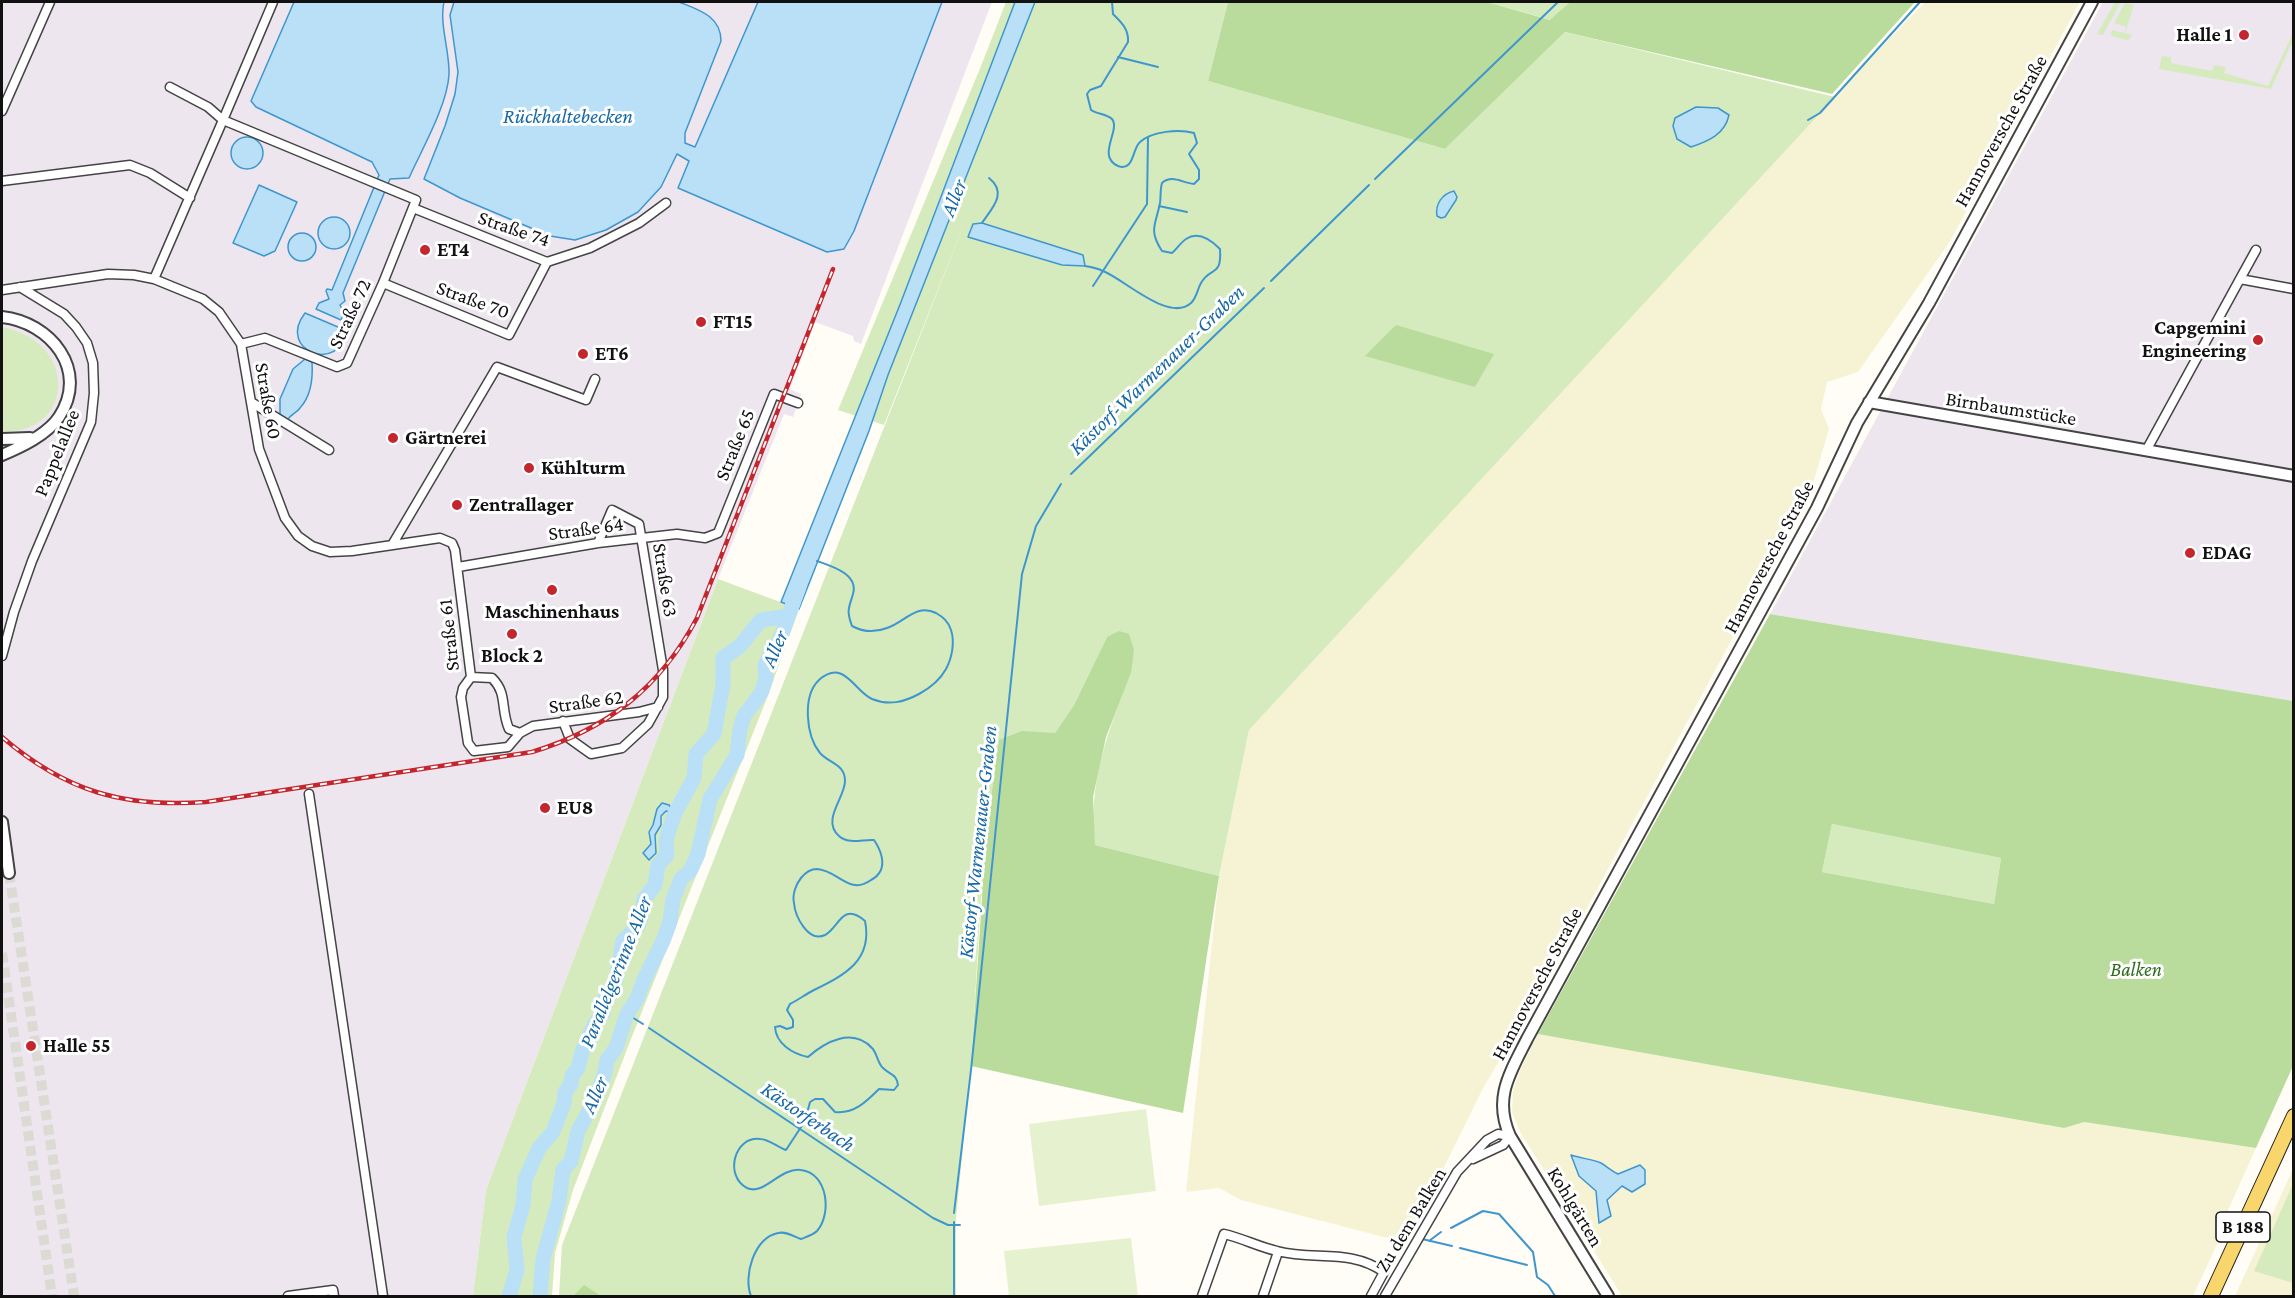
<!DOCTYPE html>
<meta charset="utf-8">
<style>
body{margin:0}
#map{position:relative;width:2295px;height:1298px;overflow:hidden;background:#fffdf5;font-family:"Crimson Pro",serif}
canvas{display:block}
.frame{position:absolute;inset:0;border:3px solid #111;pointer-events:none}
</style>
<div id="map">
<canvas width="2295" height="1298"></canvas>
<div class="frame"></div>
</div>
<script>
const ctx = document.querySelector('canvas').getContext('2d');
ctx.lineJoin = 'round';
function fill(path, color) { ctx.fillStyle = color; ctx.fill(path, 'evenodd'); }
function strokePath(path, color, width, dash) { ctx.strokeStyle = color; ctx.lineWidth = width; ctx.lineCap = dash ? 'butt' : 'round'; ctx.setLineDash(dash || []); ctx.stroke(path); }
function label(font, color, halo, rows, align = 'center') {
  ctx.font = font + ' "Crimson Pro",serif'; ctx.lineWidth = 6; ctx.setLineDash([]); ctx.textBaseline = 'middle'; ctx.strokeStyle = halo; ctx.fillStyle = color; for (const [text, x, y, turn = 0] of rows) {
    ctx.save(); ctx.translate(x, y); ctx.rotate((+turn || 0) * Math.PI / 180); ctx.textAlign = isNaN(turn) ? turn : align; if (halo) ctx.strokeText(text, 0, 0); ctx.fillText(text, 0, 0); ctx.restore();
  }
}
const industrial = new Path2D(`
 M2,2H992L861,344L854,341L853,336L815,322L790,389L801,394L793,417L784,414L718,579L486,1190L473,1296H2Z
 M2103,2H2293V701L1770,614Z`);
const farmland = new Path2D(`
 M1925,2H2080L1949,243L1858,372L1827,382L1821,409L1829,429L1814,480L1800,513L1562,954L1482,1090L1407,1243L1241,1200L1219,1188L1186,1192L1219,876L1249,730L1812,119Z
 M1538,1034L2063,1128L2084,1122L2256,1148L2216,1237L2220,1238L2193,1296H1622L1519,1130L1512,1112L1513,1091L1520,1070Z
 M2293,1169V1296H2235Z`);
const green = new Path2D(`
 M1006,2H1228L1208,81L1445,149L1565,32L1835,97L1249,730L1219,876L1095,845C1087,784 1109,728 1131,673L1107,637L1074,705L1055,733L981,897L971,1066L956,1218V1296H559L562,1245L974,199L884,425L838,410L981,66Z
 M1487,2H1570L1551,20Z
 M2115,2H2121L2103,35L2097,34Z
 M2125,3L2134,5L2125,33L2132,35L2128,40L2111,36L2112,30L2124,33L2126,27L2114,23Z
 M2293,33V40L2271,89L2159,69L2162,56L2171,57V63L2212,71L2214,65L2226,67L2224,73L2268,86Z
 M2,327C82,343 72,436 2,431Z
 M718,579L799,609L767,698L631,1039L573,1190L555,1253L552,1296H473L486,1190Z
 M1832,824L2001,858L1994,904L1822,872Z
 M2293,1184V1283L2254,1271Z`);
const forest = new Path2D(`
 M1228,2H1487L1550,20L1570,2H1915L1832,94L1565,32L1445,149L1208,81Z
 M1396,325L1494,354L1475,387L1365,356Z
 M1770,614L2293,701V1066L2256,1148L2084,1122L2064,1128L1538,1034ZM1832,824L2001,858L1994,904L1822,872Z
 M1119,631L1129,634L1134,650L1131,673L1106,737L1093,797L1095,845L1219,876L1183,1113L971,1066L986,836L999,740L1022,731L1055,733L1074,705L1107,637Z
 M584,1285L601,1296H573Z`);
const pitch = new Path2D(`
 M1146,1109L1156,1191L1039,1206L1029,1124Z
 M1131,1238L1138,1296H1009L1004,1251Z`);
const water = new Path2D(`
 M294,2H444C439,25 450,51 449,75C447,106 422,149 409,178L390,179L343,293L345,301L340,305L344,313L341,320L316,309L319,303L329,299L326,291L327,289L332,290L379,175L372,162L256,107L251,101Z
 M454,2H679C699,10 721,16 721,41L685,133V143L695,147L758,2H942L854,231L844,249L827,252L678,188L689,161L677,154L661,187L638,212L606,230L575,240L550,236L460,198L424,179L445,126L455,94L458,72L450,15Z
 M1015,2H1035L888,375L869,431L799,609L781,602L901,302Z
 M1696,107L1718,108L1729,115C1725,134 1709,141 1691,147L1677,139L1673,126L1675,118Z
 M231 153a16 16 0 1 1 32 0a16 16 0 1 1-32 0Z
 M259,185L297,202L275,251L264,256L233,243Z
 M1454,191L1457,197L1456,200L1445,217L1441,218L1437,216C1435,204 1442,194 1454,191Z
 M318 233a16 16 0 1 1 32 0a16 16 0 1 1-32 0Z
 M982,223L1083,255L1085,266L1062,265L968,237L973,224Z
 M288 247a14 14 0 1 1 28 0a14 14 0 1 1-28 0Z
 M305,313L345,330C343,374 275,352 305,313Z
 M305,359L312,362C313,377 311,396 300,408C296,414 290,414 287,421L280,418V399L293,369Z
 M662,803L669,805L675,813L666,811L661,816V825L655,835L656,853L649,860L643,853L651,844L649,832L653,825L657,809Z
 M1571,1155C1579,1158 1596,1160 1601,1163C1608,1167 1611,1171 1618,1174L1640,1165L1645,1170V1184L1632,1192L1622,1186L1607,1200L1611,1216L1599,1223L1596,1191L1579,1176Z`);
const stream = new Path2D(`
 M1118,57L1158,67
 M1808,120L1820,113L1920,2
 M1375,179L1558,2
 M1159,206L1187,212
 M982,223C992,208 1008,193 989,178
 M1085,266C1091,267 1097,268 1103,271C1124,279 1169,323 1191,303C1197,297 1197,290 1201,283C1210,266 1222,278 1220,249C1211,240 1198,231 1186,239C1180,243 1177,249 1172,253L1162,251C1148,230 1156,224 1160,203C1161,196 1160,190 1162,183C1172,174 1182,183 1194,184L1199,179V170L1189,154L1197,143L1194,133C1179,129 1152,131 1140,142C1132,149 1134,172 1118,166C1096,156 1121,130 1112,119C1107,114 1097,114 1091,110L1087,94L1090,90L1101,86L1128,42C1129,29 1121,22 1113,14L1112,2
 M1271,281L1369,185
 M1093,286L1147,204L1148,137
 M1071,474L1264,288
 M627,1014L643,1024
 M649,1028L933,1218L948,1225H960
 M954,1213L971,1070L1022,574L1036,526L1061,484
 M954,1222V1296
 M1451,1228L1483,1211L1499,1214L1533,1252L1537,1277L1548,1285L1555,1296
 M1422,1239L1452,1246
 M1429,1241L1441,1232
 M1460,1248L1527,1265
 M751,1296C743,1276 754,1238 778,1233C786,1231 793,1236 801,1239C806,1237 813,1235 817,1231C832,1214 828,1173 801,1170C780,1167 764,1196 747,1188C724,1176 734,1136 760,1139C769,1139 777,1147 786,1150L805,1121L810,1102L815,1099H823L835,1112C854,1114 866,1102 879,1089L894,1090L898,1085C897,1074 890,1075 883,1068C878,1064 877,1053 872,1048C852,1027 825,1042 808,1057C793,1054 776,1044 775,1027L780,1026L787,1029L793,1027V1020L787,1010L790,1004C798,1000 806,994 814,990C845,975 873,960 865,921C842,901 839,928 825,935C808,943 795,916 794,903C792,895 796,884 801,878C805,873 811,869 817,869C838,870 849,896 871,880C875,878 879,874 881,870C885,859 880,849 874,840C863,839 849,845 839,836C821,820 845,798 845,781C845,764 830,764 820,753C806,736 802,696 819,680C844,658 854,691 872,699C889,706 904,702 919,694C930,688 940,680 946,669C952,658 955,642 951,630C948,621 943,617 936,613C916,603 904,623 887,628C874,633 863,632 852,626C846,610 849,608 853,594C859,574 831,566 817,561`);
const river = new Path2D(`
 M509,1296L517,1270L514,1237L523,1205L525,1180L539,1148L553,1132L564,1103L565,1092L571,1084L572,1076L578,1068L582,1052L594,1025L603,1013L604,1001L616,980L623,941L638,926L641,918L644,899L655,885L658,865L667,855L666,841L669,830L675,813L694,778L696,754L714,734L723,684V658L740,646L761,620L788,616
 M540,1296L543,1259L559,1201L563,1170L571,1161L578,1131L595,1100L605,1072L607,1060L616,1048L627,1014L637,999L643,982L663,941L670,922L673,899L681,879L690,871L698,854L710,799L737,755L740,729L744,716L761,693L766,679L765,666L770,654L779,642L799,587`);
const tertiaryTunnel = new Path2D(`
 M9,873L74,1296
 M2,953L52,1296`);
const minor = new Path2D(`
 M170,87L208,107L223,120L273,2
 M2,111L50,2
 M2,181L130,165L150,173L190,198
 M413,208L547,262L590,248L639,223L666,203
 M154,279L223,120L416,200L383,283L347,363L337,367L265,338L241,344
 M2240,279L2256,250
 M383,283L509,335L547,262
 M2,290L108,274L134,275L154,279L203,299L219,312L241,344L259,449L285,518L298,536L312,546L330,552L352,551L440,538L452,543L455,550L471,677L463,688L461,697L468,743L474,751L508,747L520,733L533,726L639,712L658,707
 M251,402L329,450
 M2147,449L2240,279L2294,289
 M392,545L497,367L586,400L595,379
 M458,567L598,543L677,534L705,538L718,533L774,394L798,403
 M2,656L14,612L32,561L91,422L94,393L93,363L87,343L76,327L64,314L20,287
 M471,677L492,678C508,694 500,708 509,729L520,733
 M563,721L570,739L591,754L622,748L648,724L663,697V670L639,524L612,510L598,543
 M309,794L383,1296
 M1473,1159L1503,1145L1510,1136
 M288,1296L333,1290L334,1296
 M1202,1296L1224,1234C1242,1238 1259,1247 1277,1251C1315,1261 1349,1248 1384,1272L1371,1296
 M1263,1296L1278,1252
 M1385,1296L1457,1172L1487,1140L1498,1134L1510,1136`);
const tertiary = new Path2D(`
 M2,317C50,322 90,370 59,417C47,435 21,447 2,455
 M1869,402L2294,476
 M2,439L30,438
 M2,822L9,873
 M1608,1296L1510,1136C1493,1098 1510,1073 1527,1039L1817,508L1857,423L1929,303L2092,2`);
const primary = new Path2D(`
 M2211,1296L2294,1116`);
const rail = new Path2D(`
 M2,737C65,791 123,808 206,802L532,752C607,729 660,688 697,618L833,269`);
const markers = [
 [2244,35,6,"#c4262e"],
 [425,250,6,"#c4262e"],
 [701,322,6,"#c4262e"],
 [2258,340,6,"#c4262e"],
 [583,354,6,"#c4262e"],
 [393,438,6,"#c4262e"],
 [529,468,6,"#c4262e"],
 [457,505,6,"#c4262e"],
 [2190,553,6,"#c4262e"],
 [552,590,6,"#c4262e"],
 [512,634,6,"#c4262e"],
 [545,808,6,"#c4262e"],
 [31,1046,6,"#c4262e"]
];
const shields = [
 [2243,1227,54]
];
const shieldNames = [
 ["B 188",2243,1227]
];
const poiNames = [
 ["Halle 1",2232,35,"right"],
 ["ET4",437,250],
 ["FT15",713,322],
 ["Capgemini",2246,328,"right"],
 ["Engineering",2246,351,"right"],
 ["ET6",595,354],
 ["Gärtnerei",405,438],
 ["Kühlturm",541,468],
 ["Zentrallager",469,505],
 ["EDAG",2202,553],
 ["Maschinenhaus",552,612,"center"],
 ["Block 2",512,656,"center"],
 ["EU8",557,808],
 ["Halle 55",43,1046]
];
const streetNames = [
 ["Hannoversche Straße",2001,131,-61],
 ["Straße 74",514,229,19],
 ["Straße 70",473,300,20],
 ["Straße 72",350,314,-65],
 ["Straße 60",268,401,80],
 ["Birnbaumstücke",2011,409,9],
 ["Straße 65",735,445,-68],
 ["Pappelallee",57,453,-68],
 ["Straße 64",586,529,-8],
 ["Hannoversche Straße",1769,557,-62],
 ["Straße 63",665,580,81],
 ["Straße 61",449,635,-96],
 ["Straße 62",586,702,-8],
 ["Hannoversche Straße",1537,984,-62],
 ["Kohlgärten",1575,1207,59],
 ["Zu dem Balken",1411,1220,-59]
];
const parkNames = [
 ["Balken",2136,970]
];
const waterNames = [
 ["Rückhaltebecken",568,117],
 ["Aller",954,198,-68],
 ["Kästorf-Warmenauer-Graben",1157,370,-44],
 ["Aller",775,649,-67],
 ["Kästorf-Warmenauer-Graben",978,842,-84],
 ["Parallelgerinne Aller",616,972,-68],
 ["Aller",595,1095,-66],
 ["Kästorferbach",808,1117,34]
];
fill(industrial, '#eee6ef');
fill(farmland, '#f6f3d4');
fill(green, '#d5ebbd');
fill(forest, '#b9dc9c');
fill(pitch, '#e6f2cf');
fill(water, '#b9e0f7');
strokePath(water, '#3f96cf', 1.5);
strokePath(stream, '#3f96cf', 2);
strokePath(river, '#b9e0f7', 15);
strokePath(tertiaryTunnel, '#dbdad3', 10, [10, 5]);
strokePath(minor, '#444', 11);
strokePath(tertiary, '#444', 14);
strokePath(primary, '#222', 16);
strokePath(minor, '#fff', 8);
strokePath(tertiary, '#fff', 10);
strokePath(primary, '#f9d66b', 14);
strokePath(rail, '#c4262e', 4.5);
strokePath(rail, '#fff', 2, [7]);
for (const [x, y, r, color] of markers) { const dot = new Path2D(); dot.arc(x, y, r, 0, 2 * Math.PI); ctx.fillStyle = color; ctx.fill(dot); strokePath(dot, '#fff', 2); }
for (const [x, y, w] of shields) { const box = new Path2D(); box.roundRect(x - w / 2, y - 15, w, 30, 4.5); ctx.fillStyle = '#fff'; ctx.fill(box); strokePath(box, '#111', 1.5); }
label('bold 18px', '#111', null, shieldNames);
label('bold 20px', '#111', '#fff', poiNames, 'left');
label('20px', '#111', '#fff', streetNames);
label('italic 20px', '#2f6b1f', '#fff', parkNames);
label('italic 21px', '#1768a6', '#fff', waterNames);
</script>
